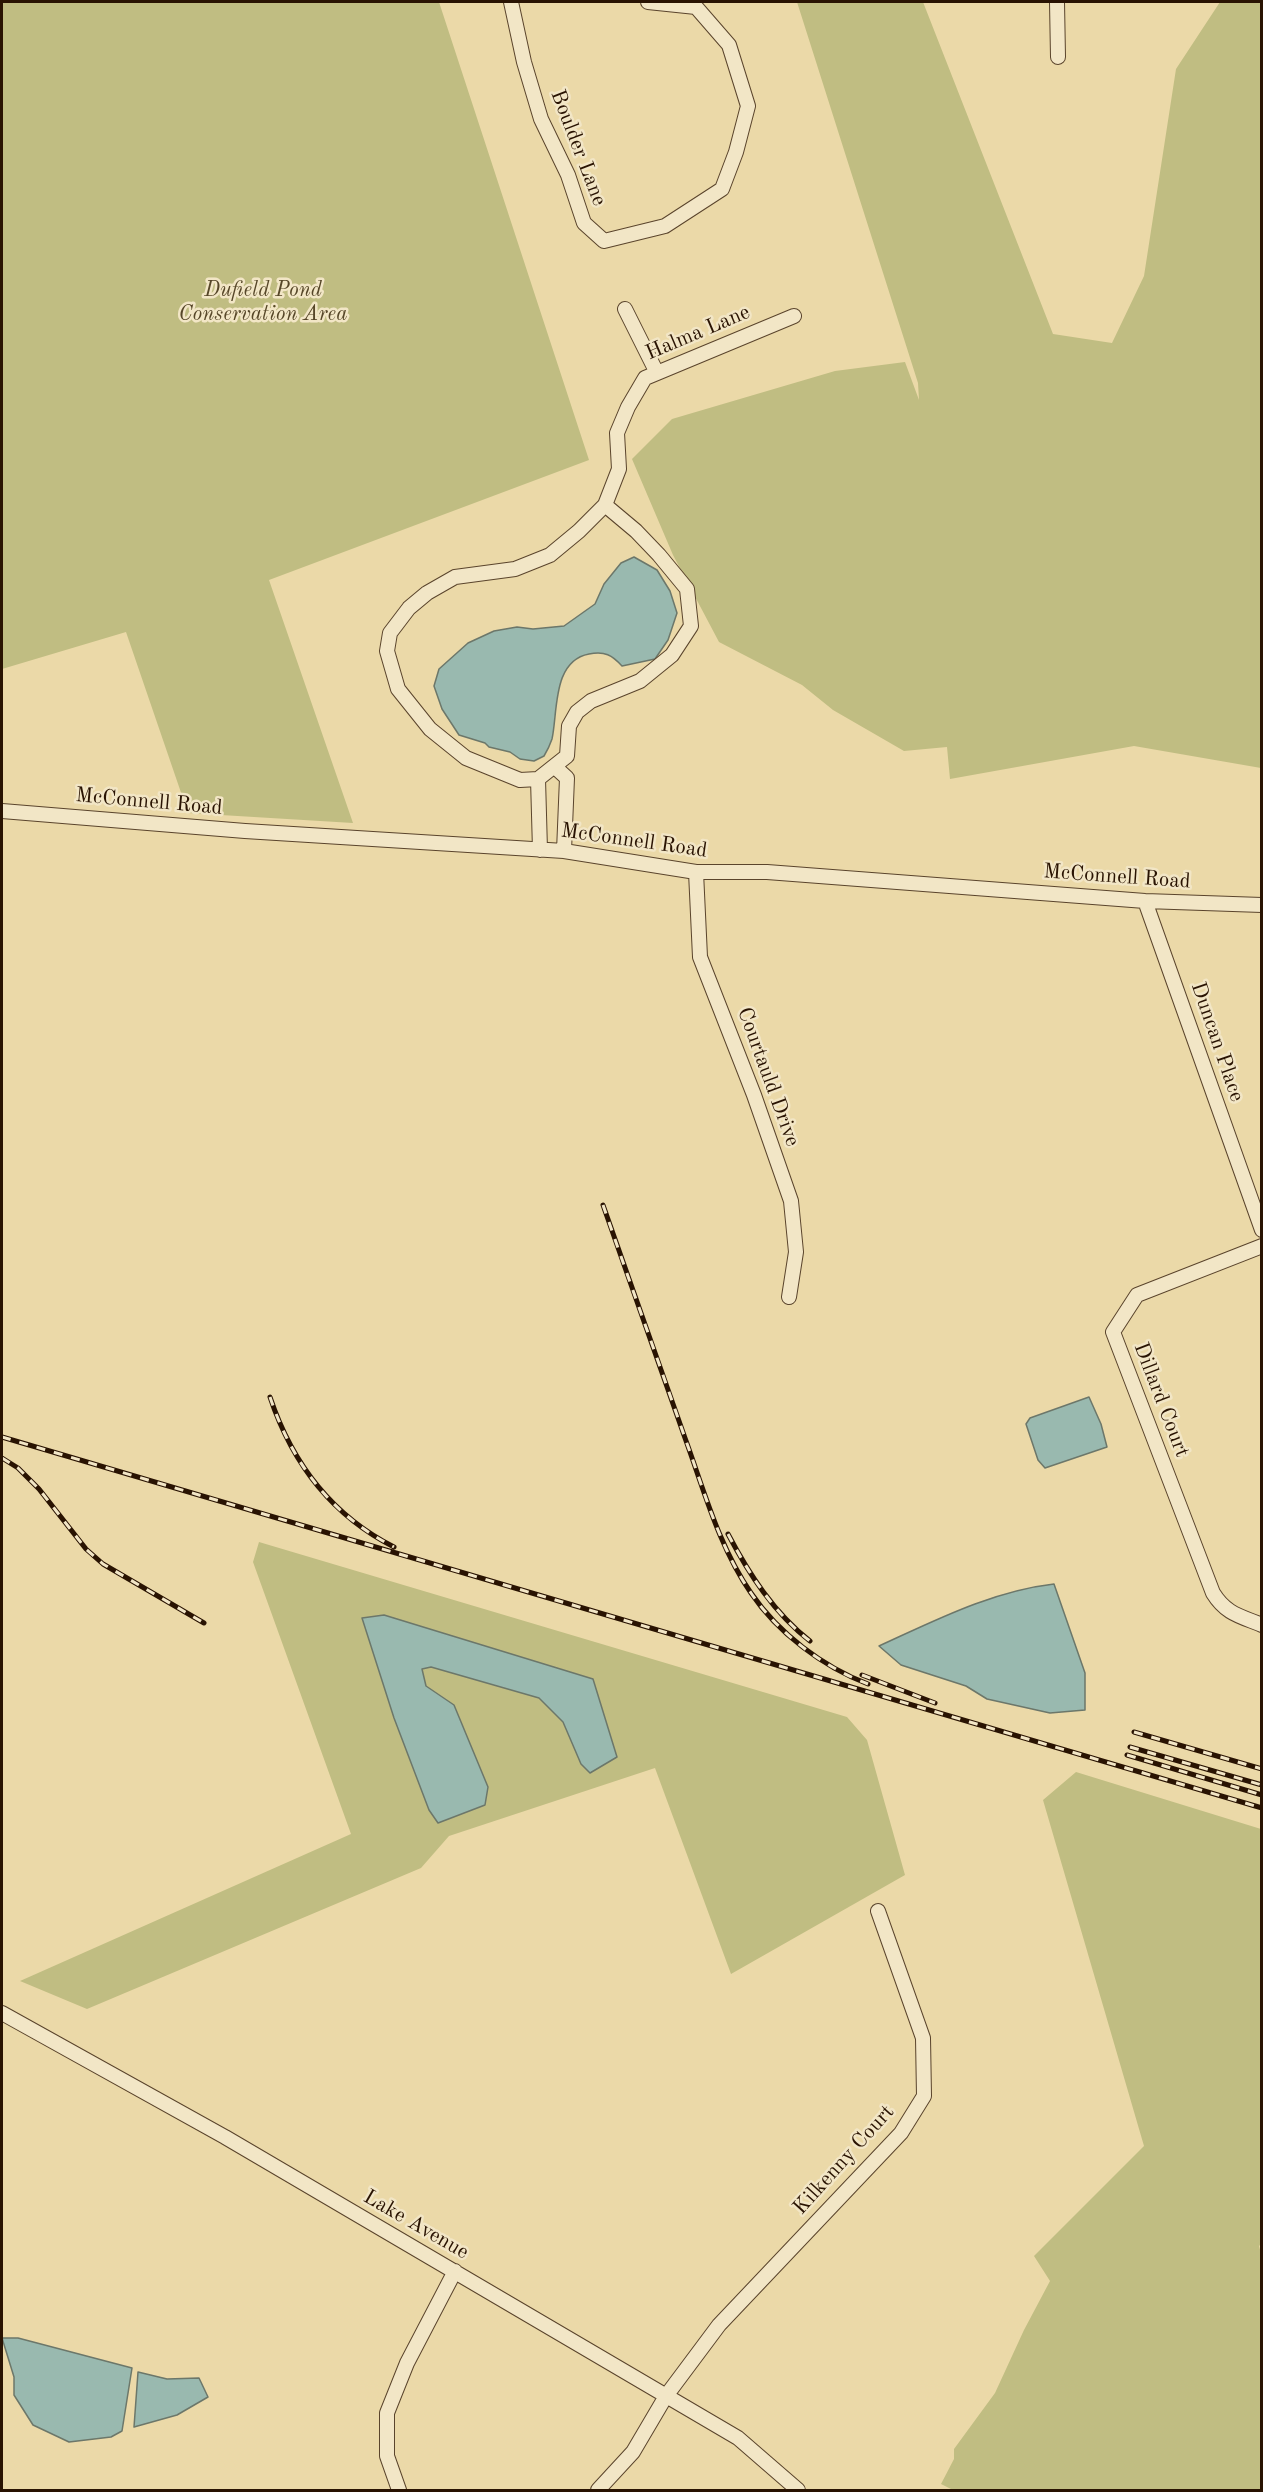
<!DOCTYPE html>
<style>
body{margin:0}
#map{position:relative;width:1263px;height:2492px;overflow:hidden;background:#ebd9a8;font-family:"Old Standard TT",serif}
canvas{display:block}
.frame{position:absolute;inset:0;border:3px solid #291302;pointer-events:none}
</style>
<div id="map">
<canvas width="1263" height="2492"></canvas>
<div class="frame"></div>
</div>
<script>
const ctx = document.querySelector('canvas').getContext('2d');
ctx.lineJoin = 'round';
function fill(path, color) { ctx.fillStyle = color; ctx.fill(path, 'evenodd'); }
function strokePath(path, color, width, dash) { ctx.strokeStyle = color; ctx.lineWidth = width; ctx.lineCap = dash ? 'butt' : 'round'; ctx.setLineDash(dash || []); ctx.stroke(path); }
function label(font, color, halo, rows, align = 'center') {
  ctx.font = font + ' "Old Standard TT",serif'; ctx.lineWidth = 5; ctx.setLineDash([]); ctx.textBaseline = 'middle'; ctx.strokeStyle = halo; ctx.fillStyle = color; for (const [text, x, y, turn = 0] of rows) {
    ctx.save(); ctx.translate(x, y); ctx.rotate((+turn || 0) * Math.PI / 180); ctx.textAlign = isNaN(turn) ? turn : align; if (halo) ctx.strokeText(text, 0, 0); ctx.fillText(text, 0, 0); ctx.restore();
  }
}
const green = new Path2D(`
 M2,2H439L589,460L269,580L353,823L188,813L126,632L2,669Z
 M797,2H923L1053,334L1112,343L1144,276L1176,69L1220,2H1261V768L1134,746L950,779L947,747L904,751L833,710L802,685L719,642L673,555L632,459L672,419L835,371L905,362L919,400L918,383Z
 M259,1542L847,1717L867,1740L905,1875L731,1974L655,1768L449,1836L421,1868L87,2009L20,1981L351,1834L253,1562Z
 M1076,1772L1261,1829L1262,2243L1259,2246L1262,2257L1261,2490H953L941,2484L954,2459V2449L995,2393L1024,2330L1050,2281L1034,2256L1144,2146L1043,1800Z`);
const water = new Path2D(`
 M634,557L657,570L670,591L677,613L668,640L655,659L622,666C612,655 605,651 589,654C552,661 558,712 552,739C550,745 547,751 544,756L534,761L520,759L510,752L489,747L485,743L459,735L442,709L434,686L439,669L468,643L494,631L517,627L533,629L564,626L595,604L604,584L621,563Z
 M1089,1397L1101,1424L1107,1447L1045,1468L1038,1460L1026,1424L1030,1418Z
 M1054,1584L1085,1673V1710L1050,1713L987,1699L966,1686L901,1665L879,1646C934,1621 992,1591 1054,1584Z
 M384,1615L593,1679L617,1757L590,1773L581,1764L563,1722L539,1698L431,1667L422,1669L426,1686L454,1705L488,1787L485,1805L438,1823L429,1810L394,1718L362,1618Z
 M2,2338H18L132,2368L122,2431L111,2437L69,2442L33,2425L14,2395V2377Z
 M138,2372L167,2379L199,2378L208,2397L177,2415L134,2427Z`);
const minor = new Path2D(`
 M511,2L524,62L541,119L568,175L584,223L604,241L665,226L722,189L736,152L748,106L729,45L696,7L648,2
 M1057,2L1058,57
 M625,309L657,373
 M555,767L567,778L564,851
 M538,779L520,780L466,758L430,729L398,689L387,651L390,633L409,608L427,593L455,577L515,569L550,555L579,531L605,505L619,469L617,433L628,407L645,378L794,316
 M538,779L567,756L569,726L577,712L591,701L640,681L672,655L691,626L687,589L659,555L636,531L605,505
 M538,779L540,850
 M2,811L245,831L564,851L696,872H767L1145,901L1262,905
 M696,872L700,957L754,1095L791,1201L796,1252L789,1297
 M1145,901L1262,1230
 M1262,1246L1137,1295L1113,1332L1213,1593C1226,1614 1240,1616 1262,1625
 M2,2013L225,2137L738,2438L798,2490
 M399,2490L387,2456V2413L407,2363L455,2271
 M598,2490L633,2452L666,2396L719,2325L901,2133L924,2096L923,2038L878,1911`);
const rail = new Path2D(`
 M603,1205C630,1283 658,1360 685,1438C704,1490 719,1547 751,1593C778,1633 823,1667 868,1684
 M270,1397C292,1463 331,1515 394,1547
 M2,1437L1262,1808
 M2,1458L18,1468L39,1489L86,1549L103,1564L204,1623
 M728,1534C749,1574 774,1613 810,1641
 M862,1675L935,1703
 M1134,1732L1262,1769
 M1130,1747L1262,1785
 M1127,1755L1262,1795`);
const streetNames = [
 ["Boulder Lane",578,148,69],
 ["Halma Lane",698,333,-23],
 ["McConnell Road",149,802,5],
 ["McConnell Road",634,841,8],
 ["McConnell Road",1117,877,4],
 ["Duncan Place",1217,1042,71],
 ["Courtauld Drive",768,1077,70],
 ["Dillard Court",1161,1400,69],
 ["Kilkenny Court",844,2160,-48],
 ["Lake Avenue",416,2225,30]
];
const parkNames = [
 ["Dufield Pond",263,290],
 ["Conservation Area",263,314]
];
fill(green, '#c0bd82');
fill(water, '#99b9af');
strokePath(water, '#6c776a', 1.5);
strokePath(minor, '#5a442c', 16);
strokePath(minor, '#f2e6c6', 14);
strokePath(rail, '#291302', 5);
strokePath(rail, '#f2e6c6', 3, [9]);
label('21px', '#291302', '#f2e6c6', streetNames);
label('italic 21px', '#564628', '#f2e6c6', parkNames);
</script>
